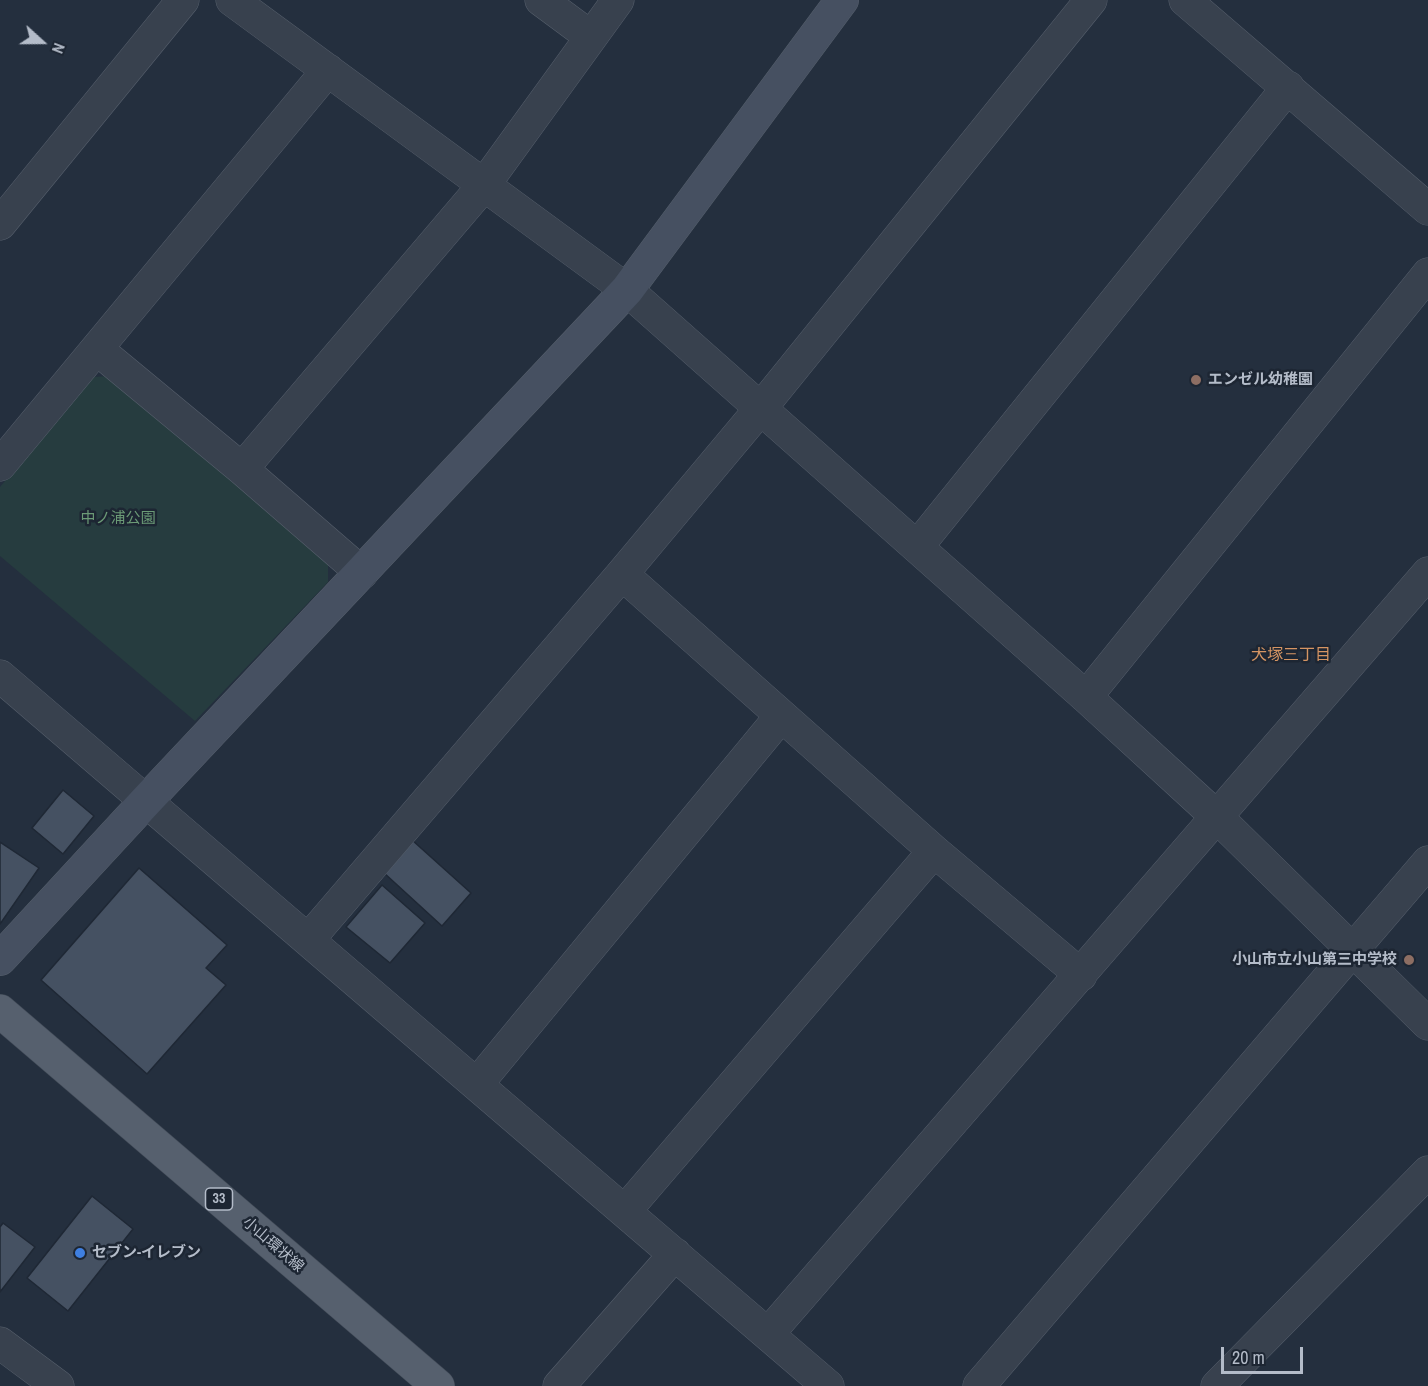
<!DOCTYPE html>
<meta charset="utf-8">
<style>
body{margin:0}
#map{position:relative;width:1428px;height:1386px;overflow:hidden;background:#242f3e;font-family:"Archivo Narrow",sans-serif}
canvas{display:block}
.north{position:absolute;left:12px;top:12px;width:60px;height:60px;-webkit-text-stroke:4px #1d2633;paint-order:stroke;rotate:111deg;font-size:16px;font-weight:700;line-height:24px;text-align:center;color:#b4bcc9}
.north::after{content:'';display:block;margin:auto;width:21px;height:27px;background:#b4bcc9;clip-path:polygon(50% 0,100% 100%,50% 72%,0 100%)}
.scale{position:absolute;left:1221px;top:1347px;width:82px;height:27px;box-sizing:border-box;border:3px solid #b4bcc9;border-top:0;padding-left:8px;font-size:18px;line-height:21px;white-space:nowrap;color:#b4bcc9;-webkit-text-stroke:4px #1d2633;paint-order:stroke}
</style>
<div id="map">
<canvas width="1428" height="1386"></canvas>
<div class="north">N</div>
<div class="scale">20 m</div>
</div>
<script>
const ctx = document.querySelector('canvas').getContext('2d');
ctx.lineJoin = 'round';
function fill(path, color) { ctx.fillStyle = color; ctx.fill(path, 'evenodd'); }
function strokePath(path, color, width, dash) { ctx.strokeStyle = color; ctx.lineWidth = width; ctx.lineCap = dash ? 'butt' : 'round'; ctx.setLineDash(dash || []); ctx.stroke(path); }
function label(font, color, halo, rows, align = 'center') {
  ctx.font = font + ' "Archivo Narrow","Noto Sans JP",sans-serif'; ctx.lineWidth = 5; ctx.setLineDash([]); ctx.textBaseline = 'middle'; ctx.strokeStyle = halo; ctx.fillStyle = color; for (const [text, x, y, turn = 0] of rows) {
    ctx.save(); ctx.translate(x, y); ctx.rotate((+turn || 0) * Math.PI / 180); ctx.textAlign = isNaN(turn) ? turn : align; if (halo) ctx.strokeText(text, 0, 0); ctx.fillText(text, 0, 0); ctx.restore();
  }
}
const green = new Path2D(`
 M112,376L328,559V582L195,721L0,556V487L91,377Z`);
const building = new Path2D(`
 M63,790L94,816L63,854L32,828Z
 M412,840L471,893L442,926L383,872Z
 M0,842L39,868L0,924Z
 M139,868L227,945L206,968L226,985L147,1074L41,980Z
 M382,885L425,923L390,963L346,927Z
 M92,1196L133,1229L68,1311L27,1278Z
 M3,1223L35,1247L0,1292V1227Z`);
const street = new Path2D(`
 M232,0L627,290L1086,697L1217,817L1428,1024
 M541,0L591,37
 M1185,0L1428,209
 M0,224L183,0
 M97,349L242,469L362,573
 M0,465L328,70
 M242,469L484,185L618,0
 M917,547L1288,87
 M622,574L934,851L1081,975
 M0,676L828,1386
 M1086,697L1428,274
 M308,940L622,574L761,408L1091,0
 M477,1084L781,716
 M625,1211L934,851
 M768,1334L1428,573
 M0,1343L58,1386
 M559,1386L675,1254
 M979,1386L1428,862
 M1217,1386L1428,1172`);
const secondary = new Path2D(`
 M0,959L146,801L627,290L842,0`);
const primary = new Path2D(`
 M0,1011L438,1386`);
const markers = [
 [1196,380,6,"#8d6e63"],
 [1409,960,6,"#8d6e63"],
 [80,1253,6,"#3f7fe0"]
];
const shields = [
 [219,1199,27]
];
const shieldNames = [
 ["33",219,1199]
];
const poiNames = [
 ["エンゼル幼稚園",1208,380],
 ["小山市立小山第三中学校",1397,960,"right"],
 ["セブン-イレブン",92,1253]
];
const parkNames = [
 ["中ノ浦公園",118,519]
];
const streetNames = [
 ["小山環状線",273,1245,41]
];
const neighbourhoodNames = [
 ["犬塚三丁目",1291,656]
];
fill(green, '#263c3f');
fill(building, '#455162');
strokePath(building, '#1f2835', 1.5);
strokePath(street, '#565f6c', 33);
strokePath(secondary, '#565f6c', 34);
strokePath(primary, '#414a57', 34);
strokePath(street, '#38414e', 32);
strokePath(secondary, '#465061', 33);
strokePath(primary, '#56606e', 33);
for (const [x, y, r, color] of markers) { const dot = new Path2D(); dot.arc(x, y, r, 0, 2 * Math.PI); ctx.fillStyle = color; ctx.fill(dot); strokePath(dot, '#1d2633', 2); }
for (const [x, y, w] of shields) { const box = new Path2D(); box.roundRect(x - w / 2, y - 11, w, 22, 4.5); ctx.fillStyle = '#1d2633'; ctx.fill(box); strokePath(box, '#b4bcc9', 1.5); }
label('bold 14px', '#b4bcc9', null, shieldNames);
label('bold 15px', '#b4bcc9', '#1d2633', poiNames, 'left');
label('15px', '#6b9a76', '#1d2633', parkNames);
label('15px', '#b4bcc9', '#1d2633', streetNames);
label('16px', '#d59563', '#1d2633', neighbourhoodNames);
</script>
